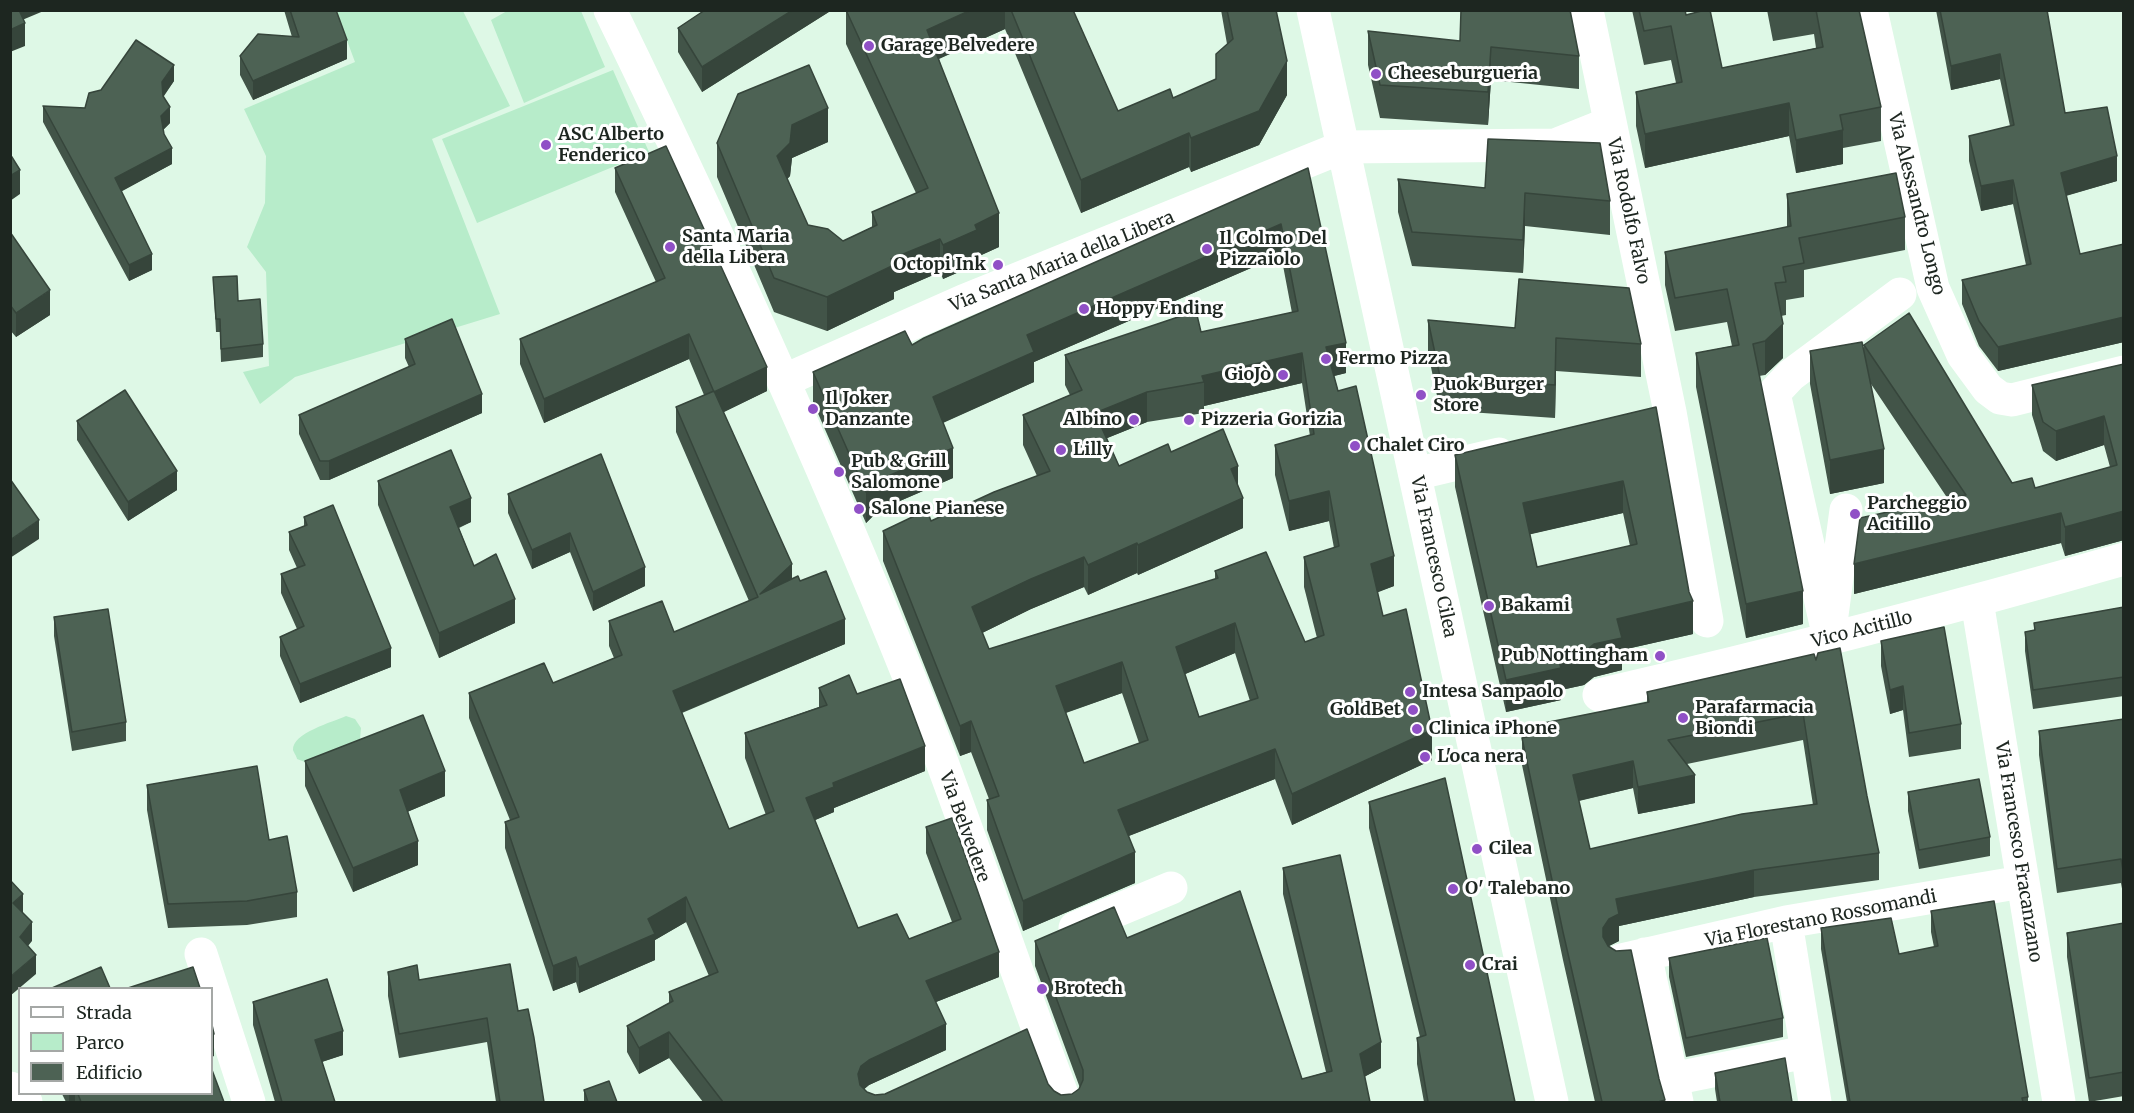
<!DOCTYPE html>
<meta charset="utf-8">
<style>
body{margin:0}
#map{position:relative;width:2134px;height:1113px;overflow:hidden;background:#def8e6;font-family:Merriweather,serif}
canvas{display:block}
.frame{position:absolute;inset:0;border:12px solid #1d2620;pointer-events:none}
.legend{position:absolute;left:18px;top:987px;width:195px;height:108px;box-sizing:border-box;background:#fff;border:2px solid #a5a8a6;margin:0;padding:8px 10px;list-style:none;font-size:18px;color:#1d2620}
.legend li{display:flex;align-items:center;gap:12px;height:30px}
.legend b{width:30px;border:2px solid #a5a8a6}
</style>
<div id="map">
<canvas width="2134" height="1113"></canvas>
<div class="frame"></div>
<ul class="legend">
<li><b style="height:8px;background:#fff"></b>Strada</li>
<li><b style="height:16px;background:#b7ecca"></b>Parco</li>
<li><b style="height:16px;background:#4d6254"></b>Edificio</li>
</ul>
</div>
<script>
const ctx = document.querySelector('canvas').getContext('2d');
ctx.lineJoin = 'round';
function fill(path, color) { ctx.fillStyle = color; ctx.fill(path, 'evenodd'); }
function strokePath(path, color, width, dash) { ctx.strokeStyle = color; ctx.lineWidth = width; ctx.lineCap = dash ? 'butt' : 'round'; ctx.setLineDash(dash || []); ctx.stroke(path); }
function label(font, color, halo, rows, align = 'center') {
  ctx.font = font + ' Merriweather,serif'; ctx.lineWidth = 6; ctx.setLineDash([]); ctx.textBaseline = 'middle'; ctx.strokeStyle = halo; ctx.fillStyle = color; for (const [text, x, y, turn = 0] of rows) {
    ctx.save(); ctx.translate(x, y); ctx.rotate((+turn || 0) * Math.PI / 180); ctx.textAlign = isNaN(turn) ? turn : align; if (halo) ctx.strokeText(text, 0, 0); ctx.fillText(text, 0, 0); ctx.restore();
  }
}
const green = new Path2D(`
 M336,11H463L510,106L432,139L500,314L295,377L260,404L243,372L269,366L266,272L247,247L265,203L266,156L244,109L355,62Z
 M507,11H581L605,67L524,103L491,20Z
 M613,70L649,152L477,223L442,139Z
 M346,716L355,719L361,728L360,739L356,744L305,762L297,759C297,757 293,751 293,750C292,733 333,722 346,716Z`);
const minor = new Path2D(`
 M610,10C724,244 832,481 927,722C975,848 1017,976 1065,1102
 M1587,10L1670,412L1707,621
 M1871,10L1933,288L1963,355L1988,389L2000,398L2012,400L2124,372
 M783,381L963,301L1343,147L1555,145L1610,123
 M1415,474L1499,454
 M1977,601L2059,1102
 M1832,615L1846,510
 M1829,638L1774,393L1791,375L1900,294
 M1599,695C1775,654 1950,609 2124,559
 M1786,922L1815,1102
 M1075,928L1171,888
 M201,954L249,1102
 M1645,954L1677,1102
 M1621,960L1786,922L2022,882
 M1672,1079L1806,1052
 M10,1088L26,1102`);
const major = new Path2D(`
 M1313,10L1552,1102`);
const wall = new Path2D(`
 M284,10H336L347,59L253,100L240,75V56L292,37Z
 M705,10H832L702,92L678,52V28Z
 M846,10H1073L1118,111L1173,98L1216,79L1227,44L1221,10H1276L1287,95L1259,145L1191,172L1189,167L1081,213L1005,29L939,59L999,247L977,257V264L943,279L940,272L894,292V299L827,331L774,312L717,177V143L828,142L792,158L790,176L787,179L808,225L843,241L872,227V212L916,193L846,44Z
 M1632,10H1685L1686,15L1722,68L1816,48L1814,34L1773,41L1767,10H1859L1881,107V141L1843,148V164L1796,173L1789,136L1645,168L1636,126V92L1676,83L1671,60L1644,65Z
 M1936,10H2047L2065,113L2117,181L2066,196L2080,254L2124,244V342L1998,371L1979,346L1962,304V280L2026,265L2013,204L1981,211L1969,161V136L2010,126L2000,79L1951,90Z
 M1368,31L1579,56V89L1491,80L1488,125L1380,118L1368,65Z
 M174,81L163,96L170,123L163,130L172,164L121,191L152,270L129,281L43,122V106L85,108L101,90Z
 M615,168L767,391L723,412L792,578L800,581L845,644L682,713L729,829L766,815L745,758V733L819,707V688L857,694L925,771L834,808V812L815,820L858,928L909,939L952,922L926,853V827L999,977L936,1002L946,1050L869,1085L864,1089L867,1092L875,1095L1048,1084L1054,1091L1061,1095L1072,1094L1080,1088L1035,966V941L1127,938L1302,1079L1326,1072L1283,894V868L1381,1068L1364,1077L1370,1102H703L669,1058L639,1074L627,1052V1026L669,1003V992L709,976L686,922L655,940V960L579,993L576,982L553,991L505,848V822L510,820L469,718V693L553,683L614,658L609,646V621L674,632L749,601L676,432V407L704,395L689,359L544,423L520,364V339L656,282L615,192Z
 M1308,168L1346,373L1334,376L1394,586L1377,592L1383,616L1432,760L1292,825L1275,779L1129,836L1135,883L1023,931L987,830V800L989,799L971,752L960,756L883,561V531L931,521L1037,476L1023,445V415L1070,395L1065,385V355L1201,332L1292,313L1281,255L1034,362V382L943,423L953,478L879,510L866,523L813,402V372L912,345ZM1302,383L1310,436L1275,445V475L1289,531L1329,521L1334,548L1304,557V587L1317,638L1305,642L1215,571V579L989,649L982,633L1031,609L1084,587L1088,595L1137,573L1138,575L1243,528L1238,487L1171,452L1119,466L1107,438L1147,422L1204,413V406ZM1235,653L1250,701L1199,717L1185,674ZM1122,693L1139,743L1084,763L1066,713Z
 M1398,179L1610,201V235L1525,226L1523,273L1412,266L1398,212Z
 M1787,194L1905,217V250L1804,270V297L1786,300V315L1781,316L1783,358L1765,375L1759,376L1803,624L1746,638L1696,387V353L1732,346L1727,322L1675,331L1665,285V252L1787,227Z
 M10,232L50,315L16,337L10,330Z
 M213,277L238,301L263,344V357L221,362L220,332H216Z
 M1428,320L1641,344V377L1556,371L1555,418L1440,410L1428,353Z
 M405,339L482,413L329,480H320L299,434V415L409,367L405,358Z
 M1864,345L2012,483L2035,488L2110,467L2104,445L2056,461L2043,451L2032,415V385L2124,364V540L2065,556L2061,543L1854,594L1948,499L1871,384L1884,483L1830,494L1810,384V351L1864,350Z
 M1656,407L1693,634L1622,650V670L1594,677L1584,685L1561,690V700L1506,712L1455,487V455ZM1623,513L1630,546L1537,567L1530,534Z
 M77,421L177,490L128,521L77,440Z
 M378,481L471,522L459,528L474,566L515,623L439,658L378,505Z
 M508,494L645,567V586L593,611L570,552L532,569L508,513Z
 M304,517L391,667L300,703L280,656V637L297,629L281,593V574L297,568L289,550V532L304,527Z
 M2124,607V696L2033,709L2025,651V632L2034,630V623Z
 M54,617L126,722V741L72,751L54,636Z
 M1881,641L1961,724V749L1909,757L1903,710L1890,714L1881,666Z
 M1816,660L1867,796L1879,853V880L1754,897L1619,926V941L1609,946L1659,1079L1665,1102H1595L1563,960L1522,765V738L1539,734V724L1647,703V692ZM1803,740L1813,805L1590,849L1579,801L1633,788L1638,814L1695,803L1687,764Z
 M2124,719V900L2121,883L2057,893L2039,755V731Z
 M305,761L445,796L407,812L418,865L353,892L305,786Z
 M147,785L269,840L297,892V917L247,925L168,928L147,810Z
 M1908,792L1990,837V856L1919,869L1908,811Z
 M1369,802L1515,1102H1424L1417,1064V1038L1420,1037L1369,828Z
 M1931,911L2028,1097V1102H1847L1821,949V928L1899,954L1934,947L1931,932Z
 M2124,923V1096L2089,1102L2067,957V933Z
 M1669,958L1783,1018V1037L1686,1057L1669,977Z
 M388,972L419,980L518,1011L544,1102H496L487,1042L399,1058L388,996Z
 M253,1002L343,1055L322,1062L335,1102H275L253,1025Z
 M1715,1073L1792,1102H1717L1715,1089Z
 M584,1090L617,1102H584Z
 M62,1094H212L224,1102H66Z`);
const shadedWall = new Path2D(`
 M15,10H46L15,23Z
 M793,10H832L702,92V67Z
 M971,10H1005V29L927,64V30Z
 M25,23V46L10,52V30Z
 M347,40V59L253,100V81Z
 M1491,47V80L1488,125V92Z
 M2000,54V79L1951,90V66Z
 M1287,61V95L1259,145L1191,172V138Z
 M174,65V81L162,99V82Z
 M1789,103V136L1645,168V134Z
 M170,107V123L161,132V116Z
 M828,108V142L792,158L790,176L777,190V156L792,125Z
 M1843,130V164L1796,173V140Z
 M1189,133V167L1081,213V180Z
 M172,148V164L115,195V178Z
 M2117,156V181L2061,197V173Z
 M20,170V194L10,201V176Z
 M2013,180V204L1981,211V186Z
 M1525,193V226L1523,273V240Z
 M999,213V247L977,257V264L943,279V245L975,225Z
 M1281,224V255L1034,362V382L933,427V397L1027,335Z
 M940,239V272L894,292V299L827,331V297L891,259Z
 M152,254V270L129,281V265Z
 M50,290V315L16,337V313Z
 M2124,317V342L1998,371V347Z
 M1783,324V358L1765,375V341Z
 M689,334V359L544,423V399Z
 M1556,338V371L1555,418V385Z
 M1346,343V373L1326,378V347Z
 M1302,353V383L1204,406V382L1202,376Z
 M767,367V391L714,417V392Z
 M1147,392V422L1095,443V413Z
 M482,394V413L329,480V461Z
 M2104,416V445L2056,461V431Z
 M953,448V478L879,510L866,523V492L879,480Z
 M1884,449V483L1830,494V460Z
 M1238,466V496L1231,469Z
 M177,471V490L128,521V502Z
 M1623,481V513L1523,536V503Z
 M1329,491V521L1289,531V501Z
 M471,498V522L450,531V507Z
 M1243,498V528L1138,575V545Z
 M2124,511V540L2065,556V527Z
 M2061,513V543L1854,594V564Z
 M39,520V539L10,558V540Z
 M570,533V552L532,569V550Z
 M1137,543V573L1088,595V565Z
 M1394,556V586L1371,595V564Z
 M1084,557V587L1031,609L972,638V607L1031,579Z
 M792,564V590L760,594Z
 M645,567V586L593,611V592Z
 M1803,591V624L1746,638V604Z
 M515,599V623L439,658V633Z
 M1693,601V634L1622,650V670L1594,677L1584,685L1561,690V700L1506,712V680L1558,658L1617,619Z
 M845,619V644L673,716V691Z
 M1235,623V653L1176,678V647Z
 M391,648V667L300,703V684Z
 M1122,662V693L1056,716V686Z
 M1903,686V710L1890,714V690Z
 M971,721V752L960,756V726Z
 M1432,730V760L1292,825V794Z
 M925,746V771L834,808V812L806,824V798L833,783Z
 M1275,749V779L1118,840V810Z
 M1633,761V788L1573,802V775Z
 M445,771V796L400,815V790Z
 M1695,775V803L1638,814V787Z
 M12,820V839L10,840V821Z
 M418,841V865L353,892V868Z
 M1135,852V883L1023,931V901Z
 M1754,870V897L1619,926V941L1609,946L1603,955V928L1616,899Z
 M23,894V913L13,903Z
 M686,897V922L655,940V960L579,993V967L648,919Z
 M32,922V941L20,956V937Z
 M999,952V977L926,1006V981Z
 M36,955V974L10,996V977Z
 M576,957V982L553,991V966Z
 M946,1024V1050L869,1085L861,1092L858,1074L861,1066L869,1060Z
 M343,1031V1055L315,1064V1040Z
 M669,1032V1058L639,1074V1048Z
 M214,1034V1056L212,1057V1035Z
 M1381,1042V1068L1360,1079V1054Z
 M69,1094H75V1102H69Z`);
const building = new Path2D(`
 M10,10H19L25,23L10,30Z
 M290,10H336L347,40L253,81L240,56L258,34L299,37Z
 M705,10H793L702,67L678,28Z
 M846,10H971L927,30L999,213L975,225L977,230L943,245L940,239L891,259L894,265L827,297L774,278L717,143L738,94L809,65L828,108L792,125L790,143L777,156L808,225L828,229L843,241L877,225L872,212L928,188Z
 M1011,10H1073L1118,111L1170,89L1173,98L1216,79V54L1233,39L1227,10H1276L1287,61L1259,111L1191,138L1189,133L1081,180Z
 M1461,10H1570L1579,56L1491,47L1488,92L1380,85L1368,31L1460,41Z
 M1639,10H1685L1686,15L1705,10H1710L1722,68L1823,47L1816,10H1859L1881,107L1840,115L1843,130L1796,140L1789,103L1645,134L1636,92L1682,82L1671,26L1644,31Z
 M1940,10H2047L2065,113L2107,107L2117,156L2061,173L2080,254L2124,244V317L1998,347L1979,321L1962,280L2031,264L2013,180L1981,186L1969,136L2014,125L2000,54L1951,66Z
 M136,40L174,65L162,82L163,96L170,107L161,116L164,134L172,148L115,178L152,254L129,265L43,106L85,108L89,93L101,90Z
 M1488,139L1600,143L1610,201L1525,193L1523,240L1412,232L1398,179L1485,188Z
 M666,146L767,367L714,392L689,334L544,399L520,339L665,278L615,168Z
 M10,154L20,170L10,176Z
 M1308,168L1346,343L1326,347L1338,391L1356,386L1394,556L1371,564L1383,616L1406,609L1432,730L1292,794L1275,749L1118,810L1135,852L1023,901L987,800L999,796L971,721L960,726L883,531L927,510L931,521L994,492L1050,471L1023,415L1082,390L1065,355L1196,311L1201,332L1298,311L1281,224L1027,335L1034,352L933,397L953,448L879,480L866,492L813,372L905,331L912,345L924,338ZM1302,353L1314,434L1275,445L1289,501L1329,491L1339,546L1304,557L1324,635L1305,642L1266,552L1215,571L1218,578L989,649L972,607L1031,579L1084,557L1088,565L1137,543L1138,545L1243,498L1231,469L1238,466L1223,429L1171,452L1168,444L1119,466L1095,413L1147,392L1204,382L1202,376ZM1235,623L1258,698L1199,717L1176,647ZM1122,662L1148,740L1084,763L1056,686Z
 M1896,173L1905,217L1799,238L1804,263L1783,267L1786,282L1775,283L1783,324L1765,341L1753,344L1803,591L1746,604L1696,353L1739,345L1727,289L1675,298L1665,252L1791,226L1787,194Z
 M10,232L50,290L16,313L10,305Z
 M237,276L238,301L260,299L263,344L221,349L220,319H216L213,277Z
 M1519,279L1629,288L1641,344L1556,338L1555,385L1440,377L1428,320L1515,328Z
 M1909,313L2012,483L2032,478L2035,488L2117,465L2104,416L2056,431L2043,422L2032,385L2124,364V511L2065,527L2061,513L1854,564L1860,518L1966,495L1864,345Z
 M452,319L482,394L329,461H320L299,415L415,364L405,339Z
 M1862,342L1884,449L1830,460L1810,351Z
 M125,390L177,471L128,502L77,421Z
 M714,391L792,564L760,594L798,576L800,581L826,571L845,619L673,691L729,829L774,811L745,733L827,705L819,688L849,675L857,694L900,679L925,746L833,783L834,787L806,798L858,928L897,914L909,939L961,919L926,827L952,818L999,952L926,981L946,1024L869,1060L861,1066L858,1074L860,1085L867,1092L875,1095L885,1094L1027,1029L1048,1084L1054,1091L1061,1095L1072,1094L1079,1089L1083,1080V1070L1035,941L1114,907L1127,938L1240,891L1302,1079L1332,1071L1283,868L1340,855L1381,1042L1360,1054L1370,1102H723L669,1032L639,1048L627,1026L673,1001L669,992L718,972L686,897L648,919L655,934L579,967L576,957L553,966L505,822L519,817L469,693L544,663L553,683L622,655L609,621L662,601L674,632L758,597L676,407Z
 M1656,407L1689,592L1693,601L1617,619L1622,638L1594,644L1584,652L1558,658L1561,668L1506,680L1455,455ZM1623,481L1637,544L1537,567L1523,503Z
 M451,450L471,498L450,507L474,566L496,554L515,599L439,633L378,481Z
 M601,454L645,567L593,592L570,533L532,550L508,494Z
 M10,479L39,520L10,540Z
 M333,505L391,648L300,684L280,637L304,626L281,574L305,565L289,532L307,525L304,517Z
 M2124,607V677L2033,690L2025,632L2035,630L2034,623Z
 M108,609L126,722L72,732L54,617Z
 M1944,627L1961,724L1909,733L1903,686L1890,690L1881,641Z
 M1840,648L1867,796L1879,853L1754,870L1616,899L1619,914L1609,919L1603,928V937L1608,946L1616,951L1631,950L1659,1079L1665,1100L1658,1102H1602L1563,932L1522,738L1540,734L1539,724L1649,702L1647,692L1814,654L1816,660L1818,653ZM1803,713L1817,804L1742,814L1590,849L1573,775L1633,761L1638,787L1695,775L1668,740Z
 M423,715L445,771L400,790L418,841L353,868L305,761Z
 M2124,719V876L2121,859L2057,869L2039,731Z
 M257,766L269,840L287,836L297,892L247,901L168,904L147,785Z
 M1445,778L1515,1102H1428L1417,1038L1426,1035L1369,802Z
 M1979,779L1990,837L1919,850L1908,792Z
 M10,880L23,894L13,903L32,922L20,937L36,955L10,977Z
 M1994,901L2028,1097L2022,1098L2023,1102H1850L1821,928L1891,918L1899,954L1938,946L1931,911Z
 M2124,923V1072L2089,1078L2067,933Z
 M1767,938L1783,1018L1686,1038L1669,958Z
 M510,964L518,1011L528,1009L534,1038L544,1102H500L487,1018L399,1034L388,972L417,965L419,980Z
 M101,967L110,988H52Z
 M193,967L200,988H128Z
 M327,979L343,1031L315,1040L335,1102H282L253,1002Z
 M212,1025L214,1034L212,1035Z
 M1785,1058L1792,1102H1720L1715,1073Z
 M212,1070L224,1102H81L78,1094H212Z
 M609,1081L617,1102H588L584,1090Z`);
const markers = [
 [869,46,6,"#9050c6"],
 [1376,74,6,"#9050c6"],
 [546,145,6,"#9050c6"],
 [670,247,6,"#9050c6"],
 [1207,249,6,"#9050c6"],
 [998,265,6,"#9050c6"],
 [1084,309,6,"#9050c6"],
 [1326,359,6,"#9050c6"],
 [1283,375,6,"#9050c6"],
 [1421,395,6,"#9050c6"],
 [813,409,6,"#9050c6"],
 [1134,420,6,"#9050c6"],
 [1189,420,6,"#9050c6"],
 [1355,446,6,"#9050c6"],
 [1061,450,6,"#9050c6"],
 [839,472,6,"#9050c6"],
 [859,509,6,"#9050c6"],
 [1855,514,6,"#9050c6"],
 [1489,606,6,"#9050c6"],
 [1660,656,6,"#9050c6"],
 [1410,692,6,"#9050c6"],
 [1413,710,6,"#9050c6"],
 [1683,718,6,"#9050c6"],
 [1417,729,6,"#9050c6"],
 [1425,757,6,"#9050c6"],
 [1477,849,6,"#9050c6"],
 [1453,889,6,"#9050c6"],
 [1470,965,6,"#9050c6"],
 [1042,989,6,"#9050c6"]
];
const poiNames = [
 ["Garage Belvedere",881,46],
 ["Cheeseburgueria",1388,74],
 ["ASC Alberto",558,135],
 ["Fenderico",558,156],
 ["Santa Maria",682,237],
 ["della Libera",682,258],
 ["Il Colmo Del",1219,239],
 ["Pizzaiolo",1219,260],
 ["Octopi Ink",986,265,"right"],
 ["Hoppy Ending",1096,309],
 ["Fermo Pizza",1338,359],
 ["GioJò",1271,375,"right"],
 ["Puok Burger",1433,385],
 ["Store",1433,406],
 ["Il Joker",825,399],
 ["Danzante",825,420],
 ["Albino",1122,420,"right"],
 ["Pizzeria Gorizia",1201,420],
 ["Chalet Ciro",1367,446],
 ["Lilly",1073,450],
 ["Pub & Grill",851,462],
 ["Salomone",851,483],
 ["Parcheggio",1867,504],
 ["Acitillo",1867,525],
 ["Salone Pianese",871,509],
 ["Bakami",1501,606],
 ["Pub Nottingham",1648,656,"right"],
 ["Intesa Sanpaolo",1422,692],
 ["Parafarmacia",1695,708],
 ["Biondi",1695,729],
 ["GoldBet",1401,710,"right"],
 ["Clinica iPhone",1429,729],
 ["L'oca nera",1437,757],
 ["Cilea",1489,849],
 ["O' Talebano",1465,889],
 ["Crai",1482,965],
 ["Brotech",1054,989]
];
const streetNames = [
 ["Via Alessandro Longo",1916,204,76],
 ["Via Rodolfo Falvo",1628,211,78],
 ["Via Santa Maria della Libera",1062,262,-22],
 ["Via Francesco Cilea",1433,557,78],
 ["Vico Acitillo",1862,630,-14],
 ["Via Belvedere",964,827,70],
 ["Via Francesco Fracanzano",2018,852,81],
 ["Via Florestano Rossomandi",1821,919,-11]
];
fill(green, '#b7ecca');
strokePath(minor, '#fff', 33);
strokePath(major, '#fff', 33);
fill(wall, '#425448');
fill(shadedWall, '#36453b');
fill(building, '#4d6254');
strokePath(building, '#36453b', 1.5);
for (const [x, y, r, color] of markers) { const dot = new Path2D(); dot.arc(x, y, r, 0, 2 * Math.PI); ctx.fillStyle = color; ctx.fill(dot); strokePath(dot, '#fff', 2); }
label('bold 18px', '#1d2620', '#fff', poiNames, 'left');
label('18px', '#1d2620', '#fff', streetNames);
</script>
